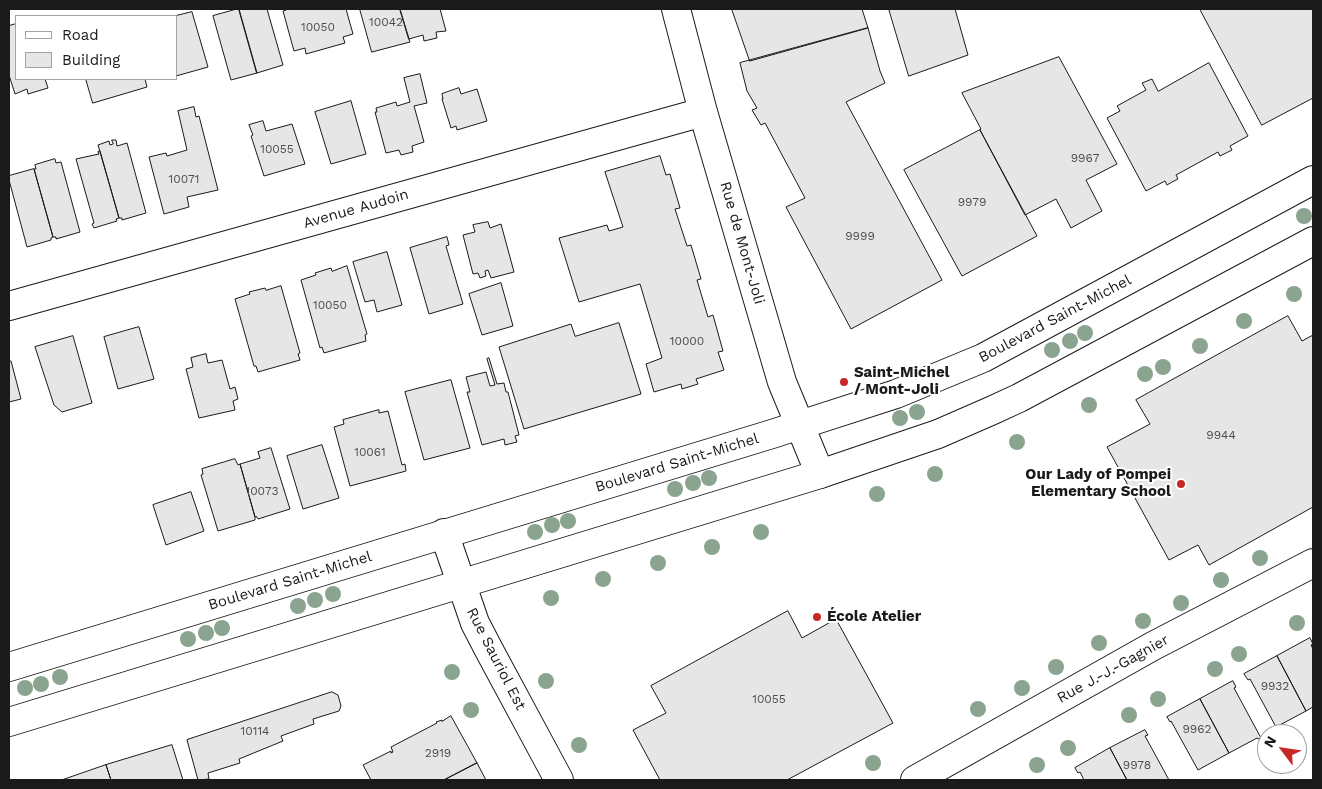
<!DOCTYPE html>
<meta charset="utf-8">
<style>
body{margin:0}
#map{position:relative;width:1322px;height:789px;overflow:hidden;background:#fff;font-family:"Work Sans",sans-serif}
canvas{display:block}
.frame{position:absolute;inset:0;border:10px solid #1a1a1a;pointer-events:none}
.legend{position:absolute;left:15px;top:15px;width:162px;height:65px;box-sizing:border-box;background:#fff;border:1px solid #a3a3a3;margin:0;padding:6px 9px;list-style:none;font-size:15px;color:#1a1a1a}
.legend li{display:flex;align-items:center;gap:10px;height:25px}
.legend b{width:25px;border:1px solid #a3a3a3}
.north{position:absolute;left:1257px;top:724px;width:50px;height:50px;box-sizing:border-box;background:#fff;border:1px solid #a3a3a3;border-radius:50%;rotate:301deg;font-size:14px;font-weight:700;line-height:20px;text-align:center;color:#1a1a1a}
.north::after{content:'';display:block;margin:auto;width:18px;height:22px;background:#c62828;clip-path:polygon(50% 0,100% 100%,50% 72%,0 100%)}
</style>
<div id="map">
<canvas width="1322" height="789"></canvas>
<div class="frame"></div>
<ul class="legend">
<li><b style="height:6px;background:#fff"></b>Road</li>
<li><b style="height:14px;background:#e6e6e6"></b>Building</li>
</ul>
<div class="north">N</div>
</div>
<script>
const ctx = document.querySelector('canvas').getContext('2d');
ctx.lineJoin = 'round';
function fill(path, color) { ctx.fillStyle = color; ctx.fill(path, 'evenodd'); }
function strokePath(path, color, width, dash) { ctx.strokeStyle = color; ctx.lineWidth = width; ctx.lineCap = dash ? 'butt' : 'round'; ctx.setLineDash(dash || []); ctx.stroke(path); }
function label(font, color, halo, rows, align = 'center') {
  ctx.font = font + ' "Work Sans",sans-serif'; ctx.lineWidth = 4; ctx.setLineDash([]); ctx.textBaseline = 'middle'; ctx.strokeStyle = halo; ctx.fillStyle = color; for (const [text, x, y, turn = 0] of rows) {
    ctx.save(); ctx.translate(x, y); ctx.rotate((+turn || 0) * Math.PI / 180); ctx.textAlign = isNaN(turn) ? turn : align; if (halo) ctx.strokeText(text, 0, 0); ctx.fillText(text, 0, 0); ctx.restore();
  }
}
const building = new Path2D(`
 M237,9H239L257,73L231,80L213,16Z
 M239,9H267L283,65L257,73Z
 M285,9H346L353,34L343,37L345,43L306,54L305,48L294,51L283,11L286,10Z
 M360,9H400L410,42L372,52Z
 M400,9H440L446,31L436,32L437,38L424,41L423,35L409,39Z
 M732,9H862L868,28L750,61Z
 M889,9H955L968,55L909,76Z
 M1200,9H1313V98L1262,125Z
 M192,12L208,67L176,76V16Z
 M16,24V79H45L48,88L28,94L27,89L15,94L9,75V26Z
 M868,28L880,71L885,83L846,102L942,280L851,329L786,207L805,198L765,123L761,125L752,110L757,108L747,91L740,63Z
 M1059,57L1117,164L1086,180L1102,211L1071,228L1056,199L1025,215L980,130L981,129L962,93Z
 M1209,63L1248,136L1230,146L1232,150L1220,156L1218,152L1176,175L1178,179L1172,182L1167,185L1165,181L1146,191L1107,118L1120,111L1117,106L1146,90L1142,83L1152,79L1158,91Z
 M420,74L427,103L414,106L424,142L412,146L413,152L401,155L399,150L386,153L375,112H377L376,108L396,102L397,106L410,102L404,78Z
 M86,79H145L147,87L93,103Z
 M459,88L461,94L477,89L487,121L457,130L456,126L451,128L442,99H443L442,94Z
 M351,101L366,154L331,164L315,112Z
 M194,107L196,117L199,116L218,190L187,197L189,207L164,214L149,157L166,153L167,156L187,150L178,111Z
 M263,121L266,131L292,124L305,164L264,176L251,136L253,135L249,125Z
 M980,130L1037,236L962,276L904,170Z
 M112,140H116L117,146L127,143L146,213L122,220V218H119L98,145L109,141L110,145L113,144Z
 M100,151L119,218L116,219L117,221L94,228L92,224L94,223L76,159L99,154L98,152Z
 M660,156L666,175L670,174L680,208L675,209L687,246L691,245L701,279L697,280L708,317L713,315L723,351L718,352L724,370L696,379L698,384L682,389L681,384L654,392L646,364L662,358L640,284L579,302L559,238L607,225L609,231L623,227L605,172Z
 M55,159L56,163L61,162L80,232L56,239V237H53L34,169H36L35,165Z
 M34,169L53,237L51,238V240L27,247L9,180V176Z
 M488,222L490,228L501,224L514,272L491,278L488,270L485,271L486,276L480,278L478,273L473,274L463,235L475,232L473,225Z
 M447,237L449,245L446,246L463,304L429,314L410,248Z
 M387,252L402,305L377,312L374,300L365,302L353,262Z
 M347,266L367,334L365,335L366,341L324,353L322,347L320,348L301,280L316,275L315,273L331,268L332,271Z
 M501,283L513,326L482,335L469,294Z
 M281,286L300,353L298,354L300,360L258,372L256,366H254L235,299L250,294L249,292L265,288L266,290Z
 M1288,316L1302,341L1313,335V507L1209,565L1198,545L1169,560L1107,447L1150,424L1136,400Z
 M619,323L641,394L524,429L499,347L571,324L575,336Z
 M139,327L154,379L118,389L104,337Z
 M73,336L92,403L62,412L54,405L35,347Z
 M206,354L208,363L222,360L230,389L235,387L238,399L233,401L235,410L199,418L186,369L193,367L191,358Z
 M489,358L497,384L504,383L506,392H508L519,435L515,436L517,442L505,445L504,439L482,445L467,392H470L466,377L486,372L490,386L495,385L487,359Z
 M9,361H11L21,399L9,402Z
 M451,380L470,448L424,460L405,392Z
 M379,410V413L388,411L402,465L405,464L406,471L350,486L334,427L344,424L343,420Z
 M322,445L339,498L303,509L287,456Z
 M271,448L290,509L258,519L256,516L255,517L240,464L260,458L258,452Z
 M235,459L238,465L240,464L255,517V520L218,531L201,475L203,474L202,469Z
 M191,492L204,531L166,545L153,505Z
 M788,611L802,638L836,619L893,723L787,780H660L633,730L666,713L651,686Z
 M1310,638L1313,644L1311,645L1313,649V707L1306,711L1277,656Z
 M1277,656L1306,711L1276,727L1250,679L1248,680L1244,674Z
 M1233,681L1236,687L1234,688L1261,738L1258,739L1257,738L1229,753L1200,699Z
 M332,692L338,695L341,706L339,711L313,719L314,724L281,736L283,741L239,759L240,763L208,773L209,779L198,780L187,740Z
 M1200,699L1229,753L1198,770L1171,721L1170,722L1167,717Z
 M451,716L477,763L444,780H371L363,765L391,751V753L393,752L391,747L437,723L436,722L442,720V721Z
 M1145,730L1148,735L1145,736L1169,780H1127L1110,748Z
 M172,745L183,780H111L106,765Z
 M1110,748L1127,780H1084L1080,772L1078,773L1075,768Z
 M477,763L486,780H444Z
 M106,765L111,780H62Z`);
const minor = new Path2D(`
 M676,9L703,112L782,382L820,474
 M9,306L703,112
 M444,533L475,623L489,650L559,780
 M915,780L1153,646L1313,563`);
const secondary = new Path2D(`
 M9,667L772,434L896,394L983,358L1313,180
 M9,722L820,474L938,434L993,410L1019,398L1313,241`);
const trees = [
 [1304,216],
 [1294,294],
 [1244,321],
 [1085,333],
 [1070,341],
 [1200,346],
 [1052,350],
 [1163,367],
 [1145,374],
 [1089,405],
 [917,412],
 [900,418],
 [1017,442],
 [935,474],
 [709,478],
 [693,483],
 [675,489],
 [877,494],
 [568,521],
 [552,525],
 [535,532],
 [761,532],
 [712,547],
 [1260,558],
 [658,563],
 [603,579],
 [1221,580],
 [333,594],
 [551,598],
 [315,600],
 [1181,603],
 [298,606],
 [1143,621],
 [1297,623],
 [222,628],
 [206,633],
 [188,639],
 [1099,643],
 [1239,654],
 [1056,667],
 [1215,669],
 [452,672],
 [60,677],
 [546,681],
 [41,684],
 [25,688],
 [1022,688],
 [1158,699],
 [978,709],
 [471,710],
 [1129,715],
 [579,745],
 [1068,748],
 [873,763],
 [1037,765]
];
const markers = [
 [844,382,5,"#c62828"],
 [1181,484,5,"#c62828"],
 [817,617,5,"#c62828"]
];
const numberNames = [
 ["10042",386,22],
 ["10050",318,27],
 ["10055",277,149],
 ["9967",1085,158],
 ["10071",184,179],
 ["9979",972,202],
 ["9999",860,236],
 ["10050",330,305],
 ["10000",687,341],
 ["9944",1221,435],
 ["10061",370,452],
 ["10073",262,491],
 ["9932",1275,686],
 ["10055",769,699],
 ["9962",1197,729],
 ["10114",255,731],
 ["2919",438,753],
 ["9978",1137,765]
];
const streetNames = [
 ["Avenue Audoin",356,209,-16],
 ["Rue de Mont-Joli",742,243,74],
 ["Boulevard Saint-Michel",1055,319,-28],
 ["Boulevard Saint-Michel",677,463,-17],
 ["Boulevard Saint-Michel",290,581,-17],
 ["Rue Sauriol Est",496,659,63],
 ["Rue J.-J.-Gagnier",1113,669,-29]
];
const poiNames = [
 ["Saint-Michel",854,373],
 ["/ Mont-Joli",854,390],
 ["Our Lady of Pompei",1171,475,"right"],
 ["Elementary School",1171,492,"right"],
 ["École Atelier",827,617]
];
fill(building, '#e6e6e6');
strokePath(building, '#1a1a1a', 1);
strokePath(minor, '#1a1a1a', 30);
strokePath(secondary, '#1a1a1a', 30);
strokePath(minor, '#fff', 28);
strokePath(secondary, '#fff', 28);
ctx.fillStyle = '#8aa48f';
for (const [x, y] of trees) { ctx.beginPath(); ctx.arc(x, y, 8, 0, 2 * Math.PI); ctx.fill(); }
for (const [x, y, r, color] of markers) { const dot = new Path2D(); dot.arc(x, y, r, 0, 2 * Math.PI); ctx.fillStyle = color; ctx.fill(dot); strokePath(dot, '#fff', 2); }
label('12px', '#4d4d4d', null, numberNames);
label('15px', '#1a1a1a', '#fff', streetNames);
label('bold 15px', '#1a1a1a', '#fff', poiNames, 'left');
</script>
